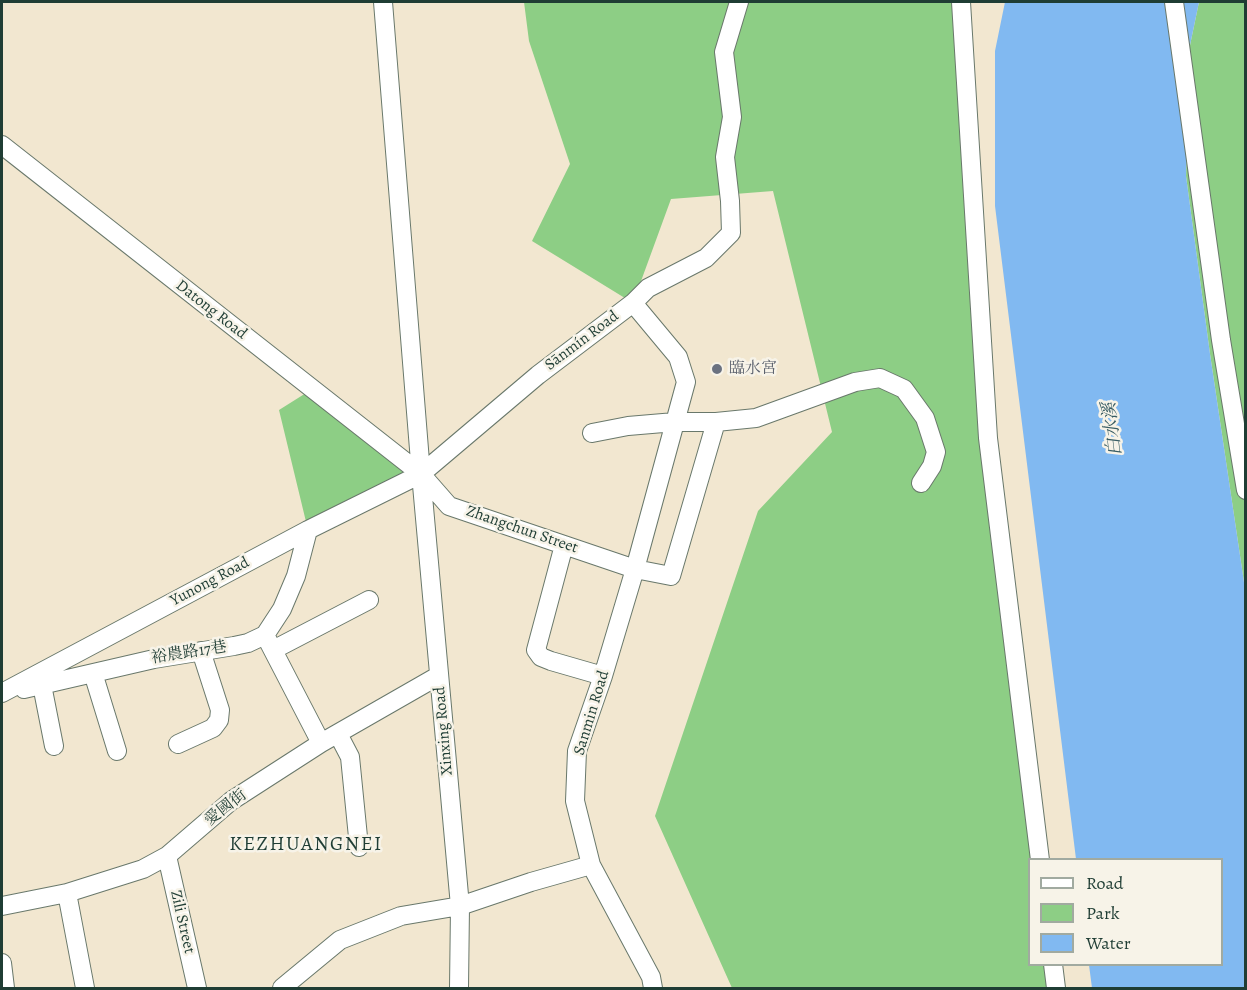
<!DOCTYPE html>
<meta charset="utf-8">
<style>
body{margin:0}
#map{position:relative;width:1247px;height:990px;overflow:hidden;background:#f2e7d0;font-family:Alegreya,serif}
canvas{display:block}
.frame{position:absolute;inset:0;border:3px solid #1f3d34;pointer-events:none}
.legend{position:absolute;left:1028px;top:858px;width:195px;height:108px;box-sizing:border-box;background:#f7f3e8;border:2px solid #a1aaa0;margin:0;padding:8px 10px;list-style:none;font-size:18px;color:#1f3d34}
.legend li{display:flex;align-items:center;gap:12px;height:30px}
.legend b{width:30px;border:2px solid #a1aaa0}
</style>
<div id="map">
<canvas width="1247" height="990"></canvas>
<div class="frame"></div>
<ul class="legend">
<li><b style="height:8px;background:#fff"></b>Road</li>
<li><b style="height:16px;background:#8dce85"></b>Park</li>
<li><b style="height:16px;background:#81b9f1"></b>Water</li>
</ul>
</div>
<script>
const ctx = document.querySelector('canvas').getContext('2d');
ctx.lineJoin = 'round';
function fill(path, color) { ctx.fillStyle = color; ctx.fill(path, 'evenodd'); }
function strokePath(path, color, width, dash) { ctx.strokeStyle = color; ctx.lineWidth = width; ctx.lineCap = dash ? 'butt' : 'round'; ctx.setLineDash(dash || []); ctx.stroke(path); }
function label(font, color, halo, rows, align = 'center') {
  ctx.font = font + ' Alegreya,"Noto Serif TC",serif'; ctx.lineWidth = 5; ctx.setLineDash([]); ctx.textBaseline = 'middle'; ctx.strokeStyle = halo; ctx.fillStyle = color; for (const [text, x, y, turn = 0] of rows) {
    ctx.save(); ctx.translate(x, y); ctx.rotate((+turn || 0) * Math.PI / 180); ctx.textAlign = isNaN(turn) ? turn : align; if (halo) ctx.strokeText(text, 0, 0); ctx.fillText(text, 0, 0); ctx.restore();
  }
}
const green = new Path2D(`
 M524,2H958L971,203L1043,859L1030,860V964L1057,965L1061,988H732L655,816L758,511L832,432L773,191L671,199L633,303L532,241L570,164L529,41Z
 M1199,2H1245V589L1210,354L1186,176L1189,50Z
 M314,388L417,473L308,530L279,410Z`);
const water = new Path2D(`
 M1005,2H1199L1189,50L1186,176L1210,354L1245,589V988H1092L1089,965L1222,964V860L1076,859L995,206V51Z`);
const minor = new Path2D(`
 M383,2L421,474L460,906L459,988
 M961,2L988,438L1040,860
 M1174,2L1221,340L1246,490
 M2,145L421,474L449,506L635,569L671,576L716,422
 M633,303L648,288L706,258L731,233L730,201L725,157L732,117L724,52L739,2
 M592,433L628,426L675,422H716L756,418L855,382L880,378L904,389L925,418L936,452L932,466L921,483
 M564,545L536,650L541,657L551,661L603,676
 M265,635L321,743
 M273,650L369,600
 M93,673L117,751
 M42,685L54,746
 M24,689L154,659L234,646L248,643L265,635L282,609L296,576L308,530
 M2,693L308,530L421,474L538,375L633,303L678,357L686,382L635,569L603,676L577,751L575,801L591,865L651,977L653,988
 M338,734L350,757L359,847
 M178,744L213,728L219,720L220,710L201,651
 M167,856L197,988
 M67,893L85,988
 M2,906L67,893L143,869L167,856L231,801L321,743L438,676
 M2,963L5,988
 M1053,964L1056,988
 M282,988L340,940L401,916L460,906L531,882L591,865`);
const markers = [
 [717,369,6,"#6b7280"]
];
const streetNames = [
 ["Datong Road",211,310,38],
 ["Sānmín Road",582,341,-37],
 ["Zhangchun Street",522,530,19],
 ["Yunong Road",210,582,-28],
 ["裕農路17巷",189,653,-9],
 ["Sanmin Road",592,713,-73],
 ["Xinxing Road",444,731,-95],
 ["愛國街",226,808,-38],
 ["Zili Street",182,922,77]
];
const worshipNames = [
 ["臨水宮",729,369]
];
const waterNames = [
 ["白水溪",1113,429,-97]
];
const quarterNames = [
 ["KEZHUANGNEI",306,845]
];
fill(green, '#8dce85');
fill(water, '#81b9f1');
strokePath(minor, '#69786b', 20);
strokePath(minor, '#fff', 18);
for (const [x, y, r, color] of markers) { const dot = new Path2D(); dot.arc(x, y, r, 0, 2 * Math.PI); ctx.fillStyle = color; ctx.fill(dot); strokePath(dot, '#f7f3e8', 2); }
label('16px', '#1f3d34', '#f7f3e8', streetNames);
label('16px', '#5b616d', '#f7f3e8', worshipNames, 'left');
label('italic 18px', '#385c63', '#f7f3e8', waterNames);
ctx.letterSpacing = '1.5px';
label('20px', '#1f3d34', '#f7f3e8', quarterNames);
ctx.letterSpacing = '0px';
</script>
